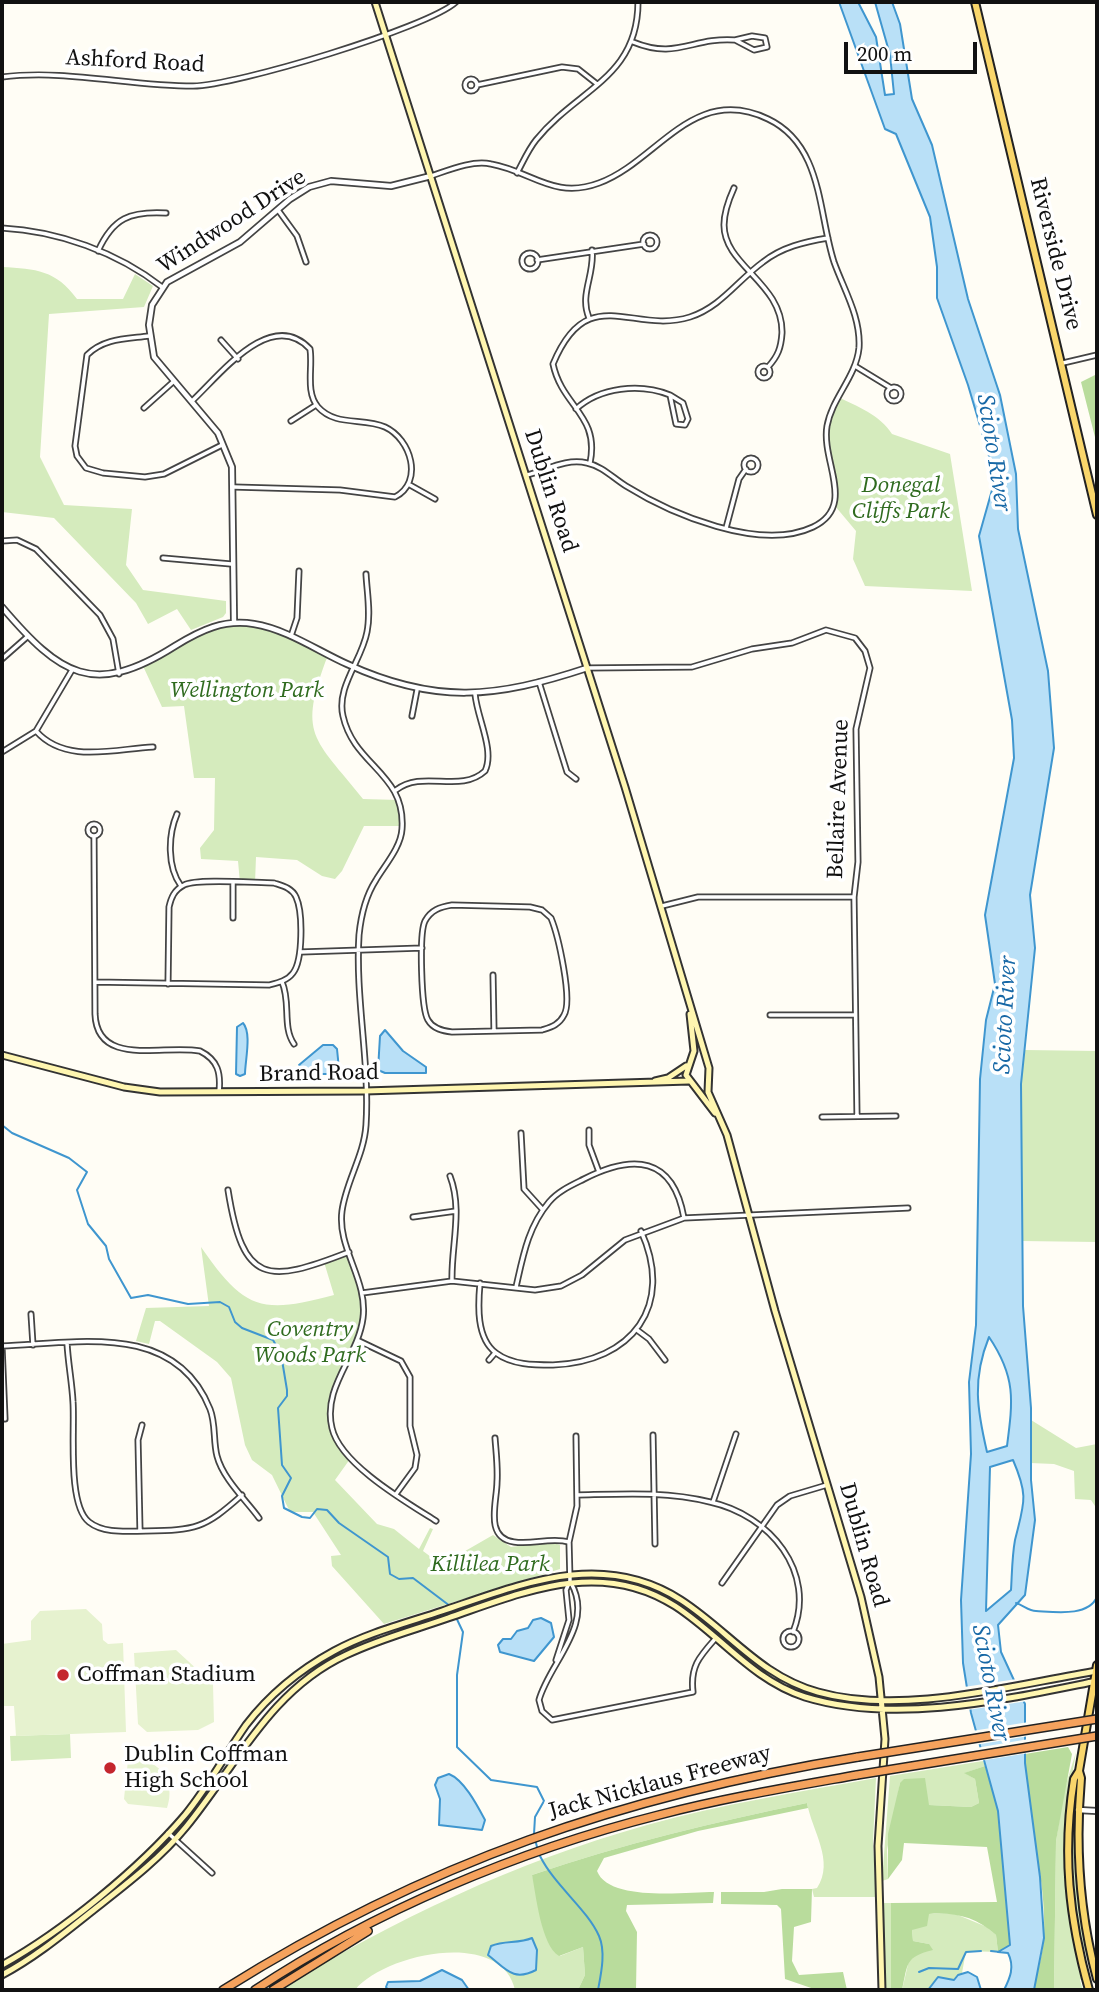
<!DOCTYPE html>
<style>
body{margin:0}
#map{position:relative;width:1099px;height:1992px;overflow:hidden;background:#fffdf5;font-family:"Source Serif 4",serif}
canvas{display:block}
.frame{position:absolute;inset:0;border:4px solid #111;pointer-events:none}
.scale{position:absolute;left:844px;top:42px;width:133px;height:32px;box-sizing:border-box;border:4px solid #111;border-top:0;padding-left:9px;font-size:21px;line-height:24px;white-space:nowrap;color:#111;-webkit-text-stroke:5px #fff;paint-order:stroke}
</style>
<div id="map">
<canvas width="1099" height="1992"></canvas>
<div class="frame"></div>
<div class="scale">200 m</div>
</div>
<script>
const ctx = document.querySelector('canvas').getContext('2d');
ctx.lineJoin = 'round';
function fill(path, color) { ctx.fillStyle = color; ctx.fill(path, 'evenodd'); }
function strokePath(path, color, width, dash) { ctx.strokeStyle = color; ctx.lineWidth = width; ctx.lineCap = dash ? 'butt' : 'round'; ctx.setLineDash(dash || []); ctx.stroke(path); }
function label(font, color, halo, rows, align = 'center') {
  ctx.font = font + ' "Source Serif 4",serif'; ctx.lineWidth = 7; ctx.setLineDash([]); ctx.textBaseline = 'middle'; ctx.strokeStyle = halo; ctx.fillStyle = color; for (const [text, x, y, turn = 0] of rows) {
    ctx.save(); ctx.translate(x, y); ctx.rotate((+turn || 0) * Math.PI / 180); ctx.textAlign = isNaN(turn) ? turn : align; if (halo) ctx.strokeText(text, 0, 0); ctx.fillText(text, 0, 0); ctx.restore();
  }
}
const green = new Path2D(`
 M2,267C36,269 56,270 77,299H123L135,274L153,286L144,307L49,314L40,457L64,505L132,509L126,565L143,590L226,601V613L223,617L191,630L177,609L148,624L136,603L54,518L2,512Z
 M838,397C857,406 880,415 892,434L950,454L972,591L865,586L853,559L856,531L835,506C840,487 830,469 827,451C825,431 831,416 838,397Z
 M230,622L257,624L328,655C297,736 314,737 363,799L399,800L402,826H364L342,871L335,879L322,876L297,860L256,857L255,883H240L238,861L201,859L200,848L214,830L215,778H194L184,706L162,707L143,666L186,639Z
 M1025,1050L1097,1051V1242L1021,1241V1084Z
 M201,1247C244,1309 260,1315 334,1295L324,1262L349,1252C356,1273 364,1294 363,1316C359,1374 302,1397 350,1459L335,1480L377,1524L394,1529L419,1549L430,1528L433,1529L423,1551L431,1557L460,1554L493,1535L511,1547L551,1542L560,1545V1569L384,1624L332,1566L331,1556L341,1555L313,1512H290L272,1475L252,1460L245,1445L231,1378L217,1362L160,1321H155L149,1344L136,1341L146,1308L209,1306Z
 M1031,1420L1076,1448L1097,1444V1509L1091,1500L1075,1499L1074,1471L1054,1464L1030,1463Z
 M70,1734L71,1758L11,1761L10,1736Z
 M1076,1752C1061,1839 1059,1892 1083,1978L1080,1980L1083,1990H1054L1056,1841L1064,1791Z
 M983,1761L985,1766L965,1773L975,1779L979,1803L971,1807L929,1805L900,1783L887,1850L888,1879L882,1881L890,1776Z
 M876,1778L873,1842L876,1897H814L812,1889L817,1888C835,1861 812,1831 807,1803C714,1822 623,1844 532,1875L560,1956L583,1947L585,1975L578,1990H515C501,1928 384,1954 355,1990H278C394,1920 515,1862 647,1825C722,1804 799,1792 876,1778Z
 M1075,1788L1076,1884L1090,1969C1070,1902 1068,1858 1075,1788Z
 M883,1903H891V1990H886Z
 M953,1913L987,1927L996,1935L998,1952L966,1951L962,1973L954,1980L936,1979L928,1990H902L909,1960L929,1944L913,1941L912,1930L928,1914Z`);
const forest = new Path2D(`
 M1097,374V445L1081,382Z
 M1068,1747L1072,1754L1056,1841L1054,1990H1034C1037,1973 1043,1954 1044,1937C1047,1875 1025,1815 1025,1754Z
 M985,1766L998,1810L1010,1945L998,1952L996,1935C976,1917 955,1912 929,1914L927,1926L912,1930L913,1941L929,1944L933,1950C905,1957 908,1963 902,1990H891V1903L997,1902L987,1847L904,1843L902,1860L888,1879V1834L900,1783L904,1779L925,1778L929,1805L971,1807L979,1803L975,1779L964,1773Z
 M807,1803L808,1808L698,1831L604,1858L597,1871C609,1902 685,1892 714,1892L713,1903L627,1905L626,1911L637,1932L636,1990H578L585,1975L583,1947L559,1956C541,1945 536,1895 532,1875C623,1844 714,1822 807,1803Z
 M782,1889H812L811,1922L794,1927L792,1961L799,1975L843,1972L847,1990H817L785,1979L781,1909L777,1905L721,1904V1892H764Z`);
const pitch = new Path2D(`
 M86,1609L102,1624L103,1640L108,1644L123,1643L126,1732L16,1736L14,1706H2V1644L31,1640V1621L40,1611Z
 M176,1650L213,1684L214,1722L198,1730L147,1732L138,1724L134,1653Z
 M128,1760C157,1756 177,1780 167,1808L128,1804L124,1799Z`);
const water = new Path2D(`
 M839,2H858L876,37L885,95L894,94L890,55L875,2H892L900,24L912,99L932,145L968,299L1000,395L1016,474L1018,529L1048,671L1054,748L1030,895L1035,948L1021,1084L1023,1306L1031,1408V1480L1035,1520L1025,1595L998,1625L1001,1652L1025,1704V1763L1040,1877L1044,1938L1034,1990H1004C1010,1978 1015,1967 1008,1953L998,1952L1010,1945L998,1811L971,1713L963,1663L961,1600L971,1454L969,1382L976,1325L980,1079L986,1020L995,984L985,915L1014,758L1012,720L979,536L992,490L989,456L968,385L937,298V267L930,217L896,134L885,129ZM989,1337C1016,1377 1013,1400 1007,1446L987,1452C977,1409 972,1379 989,1337ZM1013,1460C1029,1497 1024,1503 1015,1540C1012,1556 1012,1574 1011,1590L986,1611L990,1467Z
 M243,1023C252,1033 245,1061 245,1074L240,1076L236,1074L237,1027Z
 M385,1030L403,1051L426,1067V1073H385L378,1070L380,1036Z
 M323,1045H333L337,1049L339,1069L331,1074H301L299,1065Z
 M541,1618L551,1623L554,1637L534,1661L500,1652L498,1645L503,1639H511L517,1631L528,1628L533,1620Z
 M449,1774C464,1780 477,1805 485,1820L482,1830L439,1825L440,1799L435,1785L438,1778Z
 M532,1938L537,1950L536,1970C513,1982 506,1969 488,1955L491,1946C505,1940 518,1944 532,1938Z
 M442,1970L462,1980L469,1990H388L386,1987L388,1982L420,1981Z
 M968,1972L977,1977L981,1990H928L938,1977L954,1980L958,1975Z`);
const pier = new Path2D(`
 M1017,1679L1028,1701L967,1710L964,1687Z
 M1029,1722V1736L975,1745L972,1731Z
 M1029,1739V1753L979,1761L976,1748Z`);
const stream = new Path2D(`
 M2,1125L12,1133L69,1158L87,1172L77,1190L88,1224L106,1246L109,1259L131,1298L148,1295L188,1304L220,1302L229,1307L235,1322L242,1328L273,1340L281,1354L287,1390V1396L278,1408L282,1465L291,1478L282,1496L284,1508L302,1517L310,1518L317,1509L327,1510L339,1523L388,1557L390,1574L399,1579L413,1578L450,1606
 M1016,1603C1023,1605 1029,1611 1036,1611C1055,1612 1088,1617 1097,1597
 M453,1611L463,1632L457,1675V1747L491,1780L537,1787L544,1801L535,1817L534,1834
 M535,1839L538,1851
 M540,1856C555,1886 587,1909 599,1936C606,1952 601,1974 598,1990
 M991,1951L1000,1952
 M919,1972L929,1968L958,1969L966,1952L981,1951`);
const minor = new Path2D(`
 M752,36L765,38L767,47L754,50L735,40Z
 M633,42C677,60 692,37 735,40
 M2,77C66,69 129,86 193,86C234,86 428,28 456,2
 M465 85a6 6 0 1 1 12 0a6 6 0 1 1-12 0Z
 M477,85L562,67L578,69L597,84
 M517,173C523,162 528,150 536,140C577,89 638,78 638,2
 M431,176C449,170 472,160 491,164C531,171 554,200 599,183C657,162 693,83 768,119C823,145 818,213 834,262C844,290 861,317 859,348C856,377 832,398 827,426C821,462 857,506 813,527C760,552 671,514 626,486C613,478 602,466 587,463C566,458 547,470 527,475
 M734,188C729,199 724,213 724,225C724,266 783,283 782,333C781,348 778,356 768,367
 M278,210L297,236L306,262
 M2,228C58,231 117,252 162,287
 M643 242a7 7 0 1 1 14 0a7 7 0 1 1-14 0Z
 M98,251C113,218 130,211 166,213
 M522 261a8 8 0 1 1 16 0a8 8 0 1 1-16 0Z
 M537,260L644,244
 M589,318C579,294 595,275 592,250
 M149,336C126,339 104,338 87,355L75,446L77,456L86,468L103,473L145,477L164,474L222,445
 M221,340L238,359
 M1063,363L1097,355
 M758 372a6 6 0 1 1 12 0a6 6 0 1 1-12 0Z
 M855,366L891,388
 M887 394a7 7 0 1 1 14 0a7 7 0 1 1-14 0Z
 M670,395L683,403L688,419L685,425L676,424Z
 M192,401C220,375 271,307 310,349C313,367 305,392 318,407C336,427 363,417 385,427C411,439 424,482 395,497L340,490L234,487
 M144,408L173,382
 M576,409C600,387 640,383 670,395
 M291,421L316,405
 M744 465a7 7 0 1 1 14 0a7 7 0 1 1-14 0Z
 M590,463C600,415 562,407 553,364C588,280 632,335 690,317C721,307 738,280 763,262C782,247 804,242 828,238
 M410,485L435,499
 M726,528L739,479L746,469
 M2,541L17,540L36,549L100,615L113,639L119,674
 M163,558L231,564
 M366,574C367,593 371,613 367,632C362,660 336,687 343,716C354,766 406,773 402,829C401,847 385,865 376,880C365,897 361,915 359,935C355,998 370,1062 366,1125C364,1156 346,1181 342,1211C337,1248 368,1280 363,1318C358,1357 322,1387 332,1428C340,1464 406,1502 436,1521
 M291,636L297,618L299,571
 M2,659L27,637
 M587,668L692,667L752,649L792,643L826,630L855,638L865,651L870,668L856,729L858,862L854,897L857,1116
 M539,682L567,772L576,779
 M412,716L417,690
 M36,731C65,764 114,749 153,747
 M2,752L36,731L72,670
 M396,790C423,769 460,794 485,771C495,750 477,718 475,694
 M177,814C168,835 167,867 181,886
 M88 830a6 6 0 1 1 12 0a6 6 0 1 1-12 0Z
 M94,837L95,1014C97,1068 164,1044 200,1051C218,1060 221,1073 219,1092
 M452,905L530,907L542,910L551,918C558,935 573,1000 564,1015C559,1025 551,1027 542,1030L452,1032C443,1031 433,1029 428,1020C421,1009 419,933 425,921C431,910 440,907 452,905Z
 M662,906L698,897H854
 M233,918V883
 M301,952L422,948
 M493,975L494,1031
 M95,982L269,985C277,983 287,981 293,973C303,960 303,912 296,897C292,888 283,886 274,883C256,883 197,878 184,885C174,890 171,898 169,907L168,984
 M282,982C291,1002 282,1027 294,1044
 M770,1015H855
 M822,1117L896,1116
 M589,1130V1145L599,1172
 M521,1133L524,1189L543,1210
 M450,1176C463,1210 451,1246 452,1281
 M228,1190C243,1285 267,1284 349,1252
 M413,1217L456,1211
 M480,1283C478,1305 476,1338 496,1353C512,1365 534,1365 553,1365C632,1362 675,1306 641,1231
 M516,1287C523,1256 528,1227 549,1202C558,1191 572,1185 584,1179C633,1154 673,1156 684,1218
 M362,1293L452,1281L535,1290L561,1286L582,1275L625,1240L684,1218L908,1208
 M31,1314L33,1345
 M637,1330L649,1339L665,1360
 M357,1340L401,1361L410,1377V1426L417,1455L415,1468L396,1494
 M67,1343C68,1363 72,1382 73,1402C75,1429 67,1505 89,1522C104,1534 128,1531 146,1531C196,1530 204,1529 242,1495
 M2,1346C77,1343 175,1321 210,1409C216,1424 213,1441 217,1456C223,1479 246,1500 259,1518
 M2,1346L5,1419
 M489,1360L495,1353
 M653,1435L655,1544
 M495,1438C496,1452 498,1467 497,1482C497,1502 484,1538 514,1542C533,1545 550,1537 569,1542
 M577,1495C622,1494 666,1491 710,1502C770,1515 817,1572 793,1632
 M713,1502L736,1434
 M140,1531L138,1440L142,1425
 M571,1583C595,1625 549,1663 539,1700L542,1711L552,1720L693,1692C690,1667 699,1657 715,1639
 M722,1583L777,1505L790,1496L827,1485
 M783 1639a8 8 0 1 1 16 0a8 8 0 1 1-16 0Z
 M556,1660L569,1620L566,1590L570,1581L569,1542L577,1506L576,1436
 M168,1833L212,1873`);
const tertiary = new Path2D(`
 M2,607C60,675 93,698 175,646C201,630 224,619 254,624C286,629 318,651 347,664C436,705 496,698 587,668
 M234,622L232,467L218,433L154,357L149,325L152,305L167,282L240,242L290,199L309,187L331,181L391,186L431,176
 M1078,1810L1097,1811`);
const secondary = new Path2D(`
 M375,2L625,787L709,1068L708,1092L727,1135L775,1311L861,1597L879,1677L885,1739L878,1846L882,1990
 M690,1014L694,1051L686,1075L715,1113
 M2,1055L124,1087L160,1092L365,1091L689,1081
 M655,1081L668,1078L686,1066
 M2,1965C63,1931 139,1869 185,1815C208,1787 225,1755 246,1725C269,1695 301,1669 334,1651C367,1633 406,1623 442,1611C522,1584 602,1549 681,1600C729,1631 760,1676 818,1692C903,1716 1011,1685 1097,1671
 M2,1975C34,1958 62,1935 91,1912C124,1886 159,1860 186,1827C236,1766 270,1690 346,1655C379,1639 414,1630 448,1618C524,1592 600,1558 675,1606C720,1635 752,1680 805,1697C896,1725 1007,1699 1097,1681`);
const primary = new Path2D(`
 M975,2L1097,515
 M1079,1771L1081,1778C1075,1848 1079,1912 1097,1979
 M1089,1990C1069,1918 1062,1853 1074,1779L1079,1771L1097,1665`);
const motorway = new Path2D(`
 M223,1990C425,1863 624,1795 858,1757
 M255,1990C374,1911 520,1850 659,1815C724,1798 790,1787 857,1775
 M273,1990L368,1931`);
const motorwayBridge = new Path2D(`
 M858,1757L1097,1719
 M857,1775L1097,1736`);
const markers = [
 [63,1675,7,"#c4262e"],
 [110,1768,7,"#c4262e"]
];
const streetNames = [
 ["Ashford Road",135,62,3],
 ["Windwood Drive",232,222,-33],
 ["Riverside Drive",1055,254,76],
 ["Dublin Road",550,491,72],
 ["Bellaire Avenue",839,799,-88],
 ["Brand Road",319,1074,-1],
 ["Dublin Road",863,1545,74],
 ["Jack Nicklaus Freeway",660,1783,-15]
];
const parkNames = [
 ["Donegal",901,486],
 ["Cliffs Park",901,512],
 ["Wellington Park",247,691],
 ["Coventry",310,1330],
 ["Woods Park",310,1356],
 ["Killilea Park",490,1565]
];
const poiNames = [
 ["Coffman Stadium",77,1675],
 ["Dublin Coffman",124,1755],
 ["High School",124,1781]
];
const waterNames = [
 ["Scioto River",993,453,81],
 ["Scioto River",1006,1015,-87],
 ["Scioto River",990,1683,79]
];
fill(green, '#d5ebbd');
fill(forest, '#b9dc9c');
fill(pitch, '#e6f2cf');
fill(water, '#b9e0f7');
strokePath(water, '#3f96cf', 2);
fill(pier, '#fffdf5');
strokePath(stream, '#3f96cf', 2);
strokePath(minor, '#444', 7);
strokePath(tertiary, '#444', 8);
strokePath(secondary, '#333', 9);
strokePath(primary, '#222', 10);
strokePath(motorway, '#222', 10);
strokePath(minor, '#fff', 3.5);
strokePath(tertiary, '#fff', 4.5);
strokePath(secondary, '#fff6b0', 5);
strokePath(primary, '#f9d66b', 6);
strokePath(motorway, '#f5a25d', 7);
strokePath(motorwayBridge, '#222', 10, []);
strokePath(motorwayBridge, '#f5a25d', 7);
for (const [x, y, r, color] of markers) { const dot = new Path2D(); dot.arc(x, y, r, 0, 2 * Math.PI); ctx.fillStyle = color; ctx.fill(dot); strokePath(dot, '#fff', 2.5); }
label('23px', '#111', '#fff', streetNames);
label('italic 23px', '#2f6b1f', '#fff', parkNames);
label('23px', '#111', '#fff', poiNames, 'left');
label('italic 24px', '#1768a6', '#fff', waterNames);
</script>
